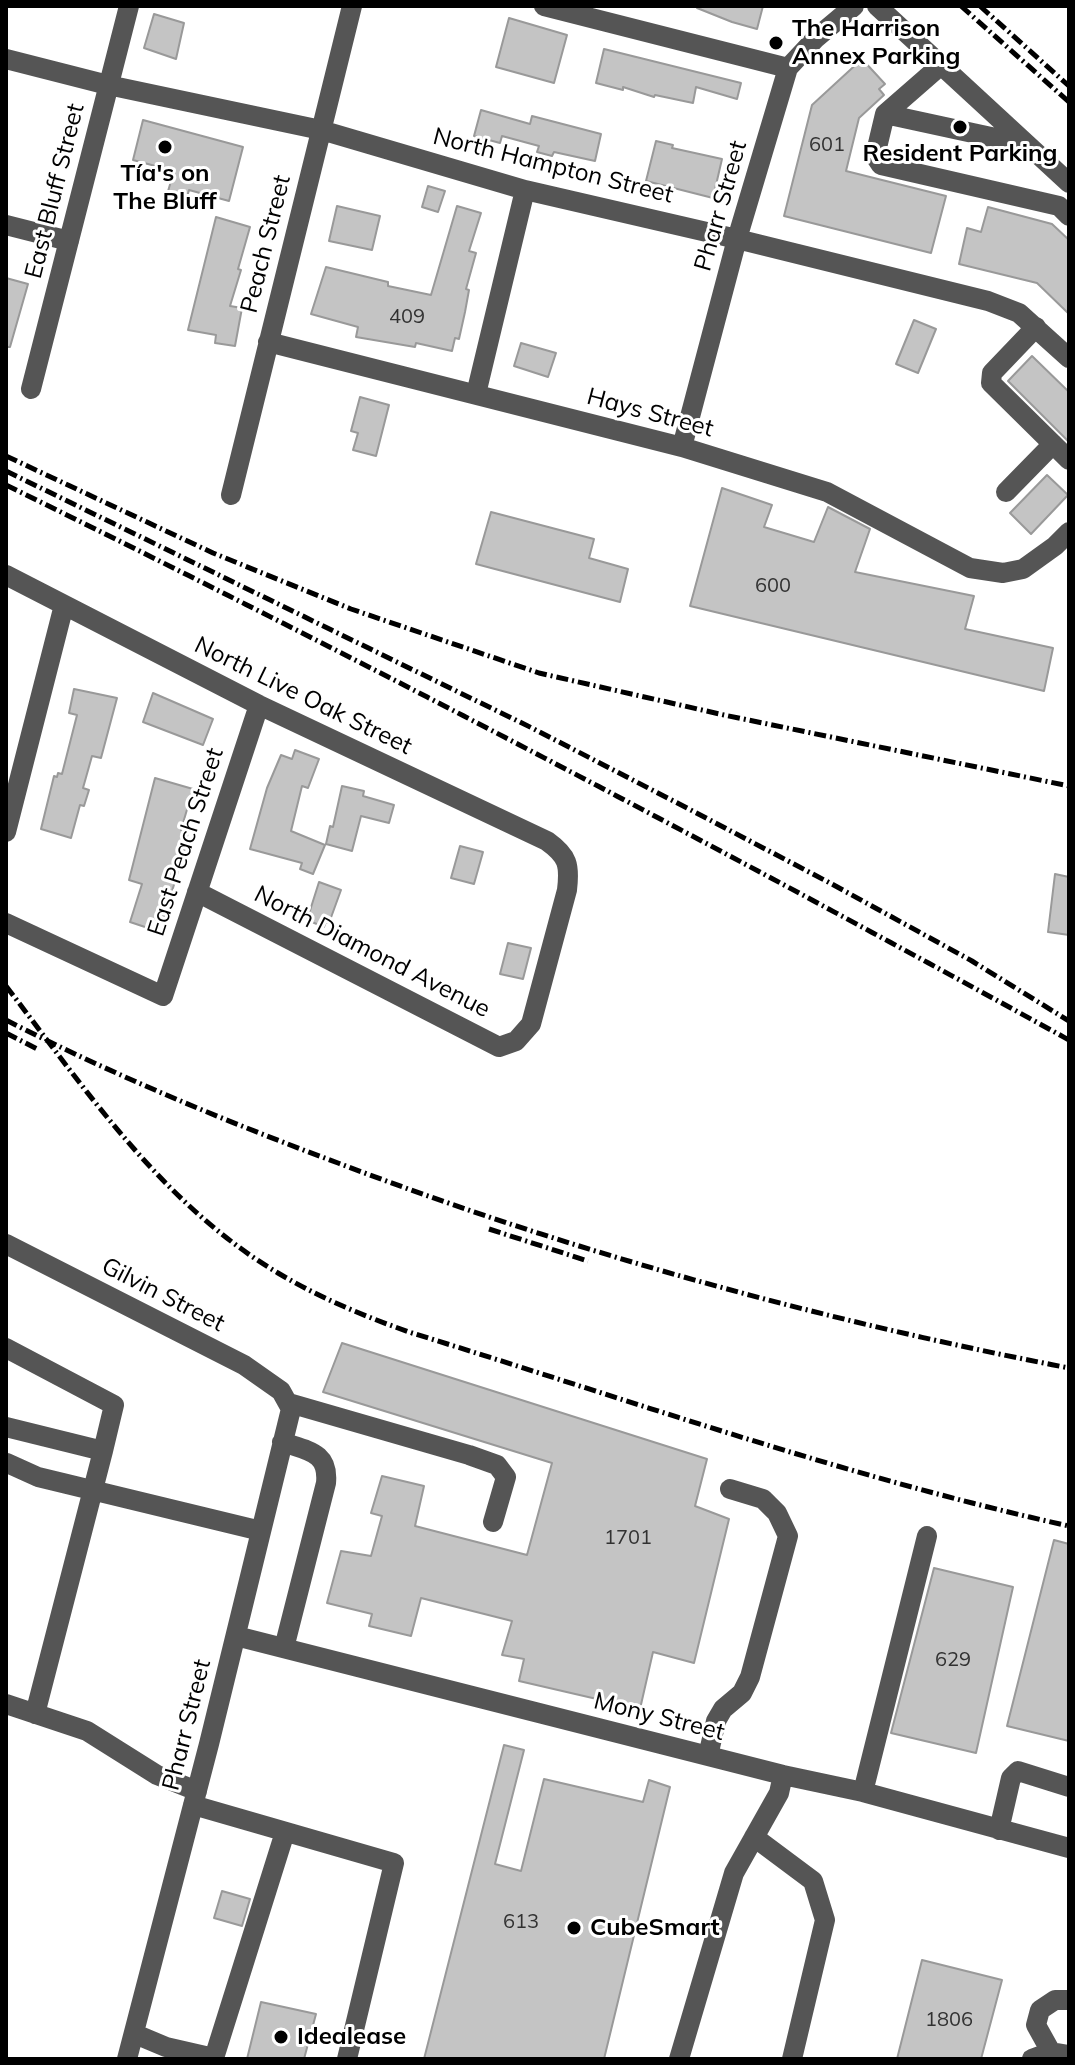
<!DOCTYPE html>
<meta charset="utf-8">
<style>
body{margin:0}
#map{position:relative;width:1075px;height:2065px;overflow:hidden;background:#fff;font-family:Mulish,sans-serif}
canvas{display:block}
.frame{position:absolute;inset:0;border:8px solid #000;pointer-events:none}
</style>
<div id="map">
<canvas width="1075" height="2065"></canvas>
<div class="frame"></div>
</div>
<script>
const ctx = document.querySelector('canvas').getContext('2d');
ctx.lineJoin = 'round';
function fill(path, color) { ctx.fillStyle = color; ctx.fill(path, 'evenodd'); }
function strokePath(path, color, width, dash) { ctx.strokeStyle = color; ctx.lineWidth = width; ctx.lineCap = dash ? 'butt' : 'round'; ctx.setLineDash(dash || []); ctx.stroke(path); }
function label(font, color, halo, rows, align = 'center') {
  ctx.font = font + ' Mulish,sans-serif'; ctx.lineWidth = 6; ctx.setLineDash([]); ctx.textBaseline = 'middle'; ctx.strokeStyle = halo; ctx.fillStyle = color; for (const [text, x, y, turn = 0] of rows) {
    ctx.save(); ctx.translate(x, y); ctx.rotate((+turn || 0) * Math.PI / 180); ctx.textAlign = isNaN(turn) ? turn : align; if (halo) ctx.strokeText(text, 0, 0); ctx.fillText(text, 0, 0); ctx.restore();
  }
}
const building = new Path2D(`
 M697,6H763L757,29L732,22L697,8Z
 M154,14L184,23L176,59L144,48Z
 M509,18L567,35L554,83L496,67Z
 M604,49L741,83L737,99L696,87L693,103L655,95L654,97L623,87V90L596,83Z
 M862,59L885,84L879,89L884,95L859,118L846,171L946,196L931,253L784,216L812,105Z
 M481,110L530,124L532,116L601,134L595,161L554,152L552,156L537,152L539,146L502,136L500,143L474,136Z
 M143,120L243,147L229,201L189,190L185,204L166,198L174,171L133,160Z
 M656,141L673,145L672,148L722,159L713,198L646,181Z
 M428,186L445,191L438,212L422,207Z
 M337,206L380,216L372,250L329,241Z
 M457,206L481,213L469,251L476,253L466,289L469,290L465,312L459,339L455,338L452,351L416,343L415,347L356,337L358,327L311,314L326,267L388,282V286L431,295Z
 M988,207L1052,224L1069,240V314L1037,283L959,264L967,228L981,232Z
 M216,217L250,227L238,269L241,270L230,306L242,308L235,346L215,343L216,335L188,330Z
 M6,278L28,284L10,347H6Z
 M914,320L936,329L918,373L896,364Z
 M521,343L556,353L548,377L514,366Z
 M1032,356L1069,392V442L1008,381Z
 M360,397L389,405L376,456L353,450L358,433L351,431Z
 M1047,475L1068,495L1031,534L1010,513Z
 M722,488L772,505L764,527L814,542L828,507L870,529L855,572L974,596L965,629L1053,648L1044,691L690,606Z
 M491,512L594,539L589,558L628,569L620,602L476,564Z
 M74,689L117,698L101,758L92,756L83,788L89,790L84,806L80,805L71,838L41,829L54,776L57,777L58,773L62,774L77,715L69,713Z
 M153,693L213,719L203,745L143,722Z
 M295,750L319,759L308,788L302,786L291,831L325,845L313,874L300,869L302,863L250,849L267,788L281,755L292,759Z
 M155,778L193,789L181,830L188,831L185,848L164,918L159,916L154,930L130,922L142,884L129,880Z
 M342,786L364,791L363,796L394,805L389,823L361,816L352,851L326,844L330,826L333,827Z
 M460,846L483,852L474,884L451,878Z
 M1055,874L1069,877V935L1048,932Z
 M319,882L341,890L329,923L326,922L324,927L307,920Z
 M508,943L531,948L523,979L500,974Z
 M342,1343L707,1459L695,1506L729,1519L694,1663L653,1652L640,1709L519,1681L524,1659L502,1655L512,1621L421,1598L411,1636L369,1626L372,1614L327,1603L341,1551L371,1556L382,1516L371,1513L382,1476L424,1486L415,1526L527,1555L552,1463L323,1392Z
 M1054,1540L1069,1544V1741L1007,1726Z
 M934,1568L1013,1587L976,1753L891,1733Z
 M504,1745L524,1750L495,1864L521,1871L544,1779L643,1802L649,1780L670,1787L604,2059H424Z
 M222,1891L250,1899L242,1926L214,1918Z
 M922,1960L1002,1980L981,2059H897Z
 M261,2002L316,2014L304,2059H247Z`);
const minor = new Path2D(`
 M544,6L788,68
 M877,6L1069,183
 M6,59L108,85L321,130L525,190L737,239L988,301L1019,313L1069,358
 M940,66L885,114L875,156L881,165L1059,206L1069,216
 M885,114L1005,140L1013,132
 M6,225L69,241
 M1036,327L992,373L991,383L1069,460
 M268,342L682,447L827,492L970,568L1003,573L1023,569L1055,546L1069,532
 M31,389L129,6
 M476,394L525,190
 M682,447L737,239L788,68L816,38L854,6
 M1006,492L1053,444
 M231,495L352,6
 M6,575L259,705L547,841C568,856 570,865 567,890L531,1024L516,1041L499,1047L197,892
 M6,832L64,605
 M6,923L163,996L259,705
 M6,1244L244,1365L281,1391L291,1409L209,1744L127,2059
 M6,1348L114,1405L103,1451
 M289,1403L469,1455L497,1465L506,1477L493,1522
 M6,1427L103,1451L35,1714
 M282,1442C308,1451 329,1452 326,1483L284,1648
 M7,1463L38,1477L261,1531
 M236,1636L783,1775L863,1792L1069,1848
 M6,1704L87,1731L157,1775L197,1791
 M708,1756L716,1721L723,1709L742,1693L750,1677L788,1536L777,1513L763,1499L730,1489
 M863,1792L927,1536
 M193,1805L394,1863L347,2059
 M999,1830L1011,1778L1018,1771L1069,1787
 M754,1837L813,1881L825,1920L792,2059
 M135,2034L166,2047L214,2058L285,1832
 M1051,2052L1036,2025L1040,2010L1055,2000H1069
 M679,2059L734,1873L779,1793L783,1775
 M1032,2059L1051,2052L1069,2055`);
const rail = new Path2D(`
 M961,6L1069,102
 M980,6L1069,86
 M6,456L213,553L351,609L539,673L724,715L1069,786
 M6,471L532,728L687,808L830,883L972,961L1069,1021
 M6,485C365,661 719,847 1069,1040
 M6,986C86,1090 163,1205 278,1273C320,1298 366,1317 412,1333C630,1400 846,1477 1069,1526
 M6,1020C113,1075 225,1121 338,1163C575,1253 820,1320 1069,1368
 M6,1033L39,1050
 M489,1229L588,1261`);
const markers = [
 [776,43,8,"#000"],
 [960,127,8,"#000"],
 [165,147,8,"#000"],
 [574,1928,8,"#000"],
 [281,2037,8,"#000"]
];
const numberNames = [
 ["601",827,145],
 ["409",407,317],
 ["600",773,586],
 ["1701",628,1538],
 ["629",953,1660],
 ["613",521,1922],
 ["1806",949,2020]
];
const poiNames = [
 ["The Harrison",792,29],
 ["Annex Parking",792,57],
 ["Resident Parking",960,154,"center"],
 ["Tía's on",165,174,"center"],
 ["The Bluff",165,202,"center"],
 ["CubeSmart",590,1928],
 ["Idealease",297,2037]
];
const streetNames = [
 ["North Hampton Street",553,166,14],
 ["East Bluff Street",55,191,-76],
 ["Pharr Street",721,206,-74],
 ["Peach Street",266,244,-76],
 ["Hays Street",650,413,15],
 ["North Live Oak Street",303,696,26],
 ["East Peach Street",186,842,-72],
 ["North Diamond Avenue",372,952,27],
 ["Gilvin Street",163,1295,27],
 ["Mony Street",659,1717,14],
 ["Pharr Street",187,1725,-76]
];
fill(building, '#c4c4c4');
strokePath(building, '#999', 2);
strokePath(minor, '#555', 20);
strokePath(rail, '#000', 5, [12, 4, 2, 4]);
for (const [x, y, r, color] of markers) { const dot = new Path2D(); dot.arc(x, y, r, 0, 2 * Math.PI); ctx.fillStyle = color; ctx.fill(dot); strokePath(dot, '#fff', 3); }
label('20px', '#313131', null, numberNames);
label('bold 24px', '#000', '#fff', poiNames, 'left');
label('24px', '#000', '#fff', streetNames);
</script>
